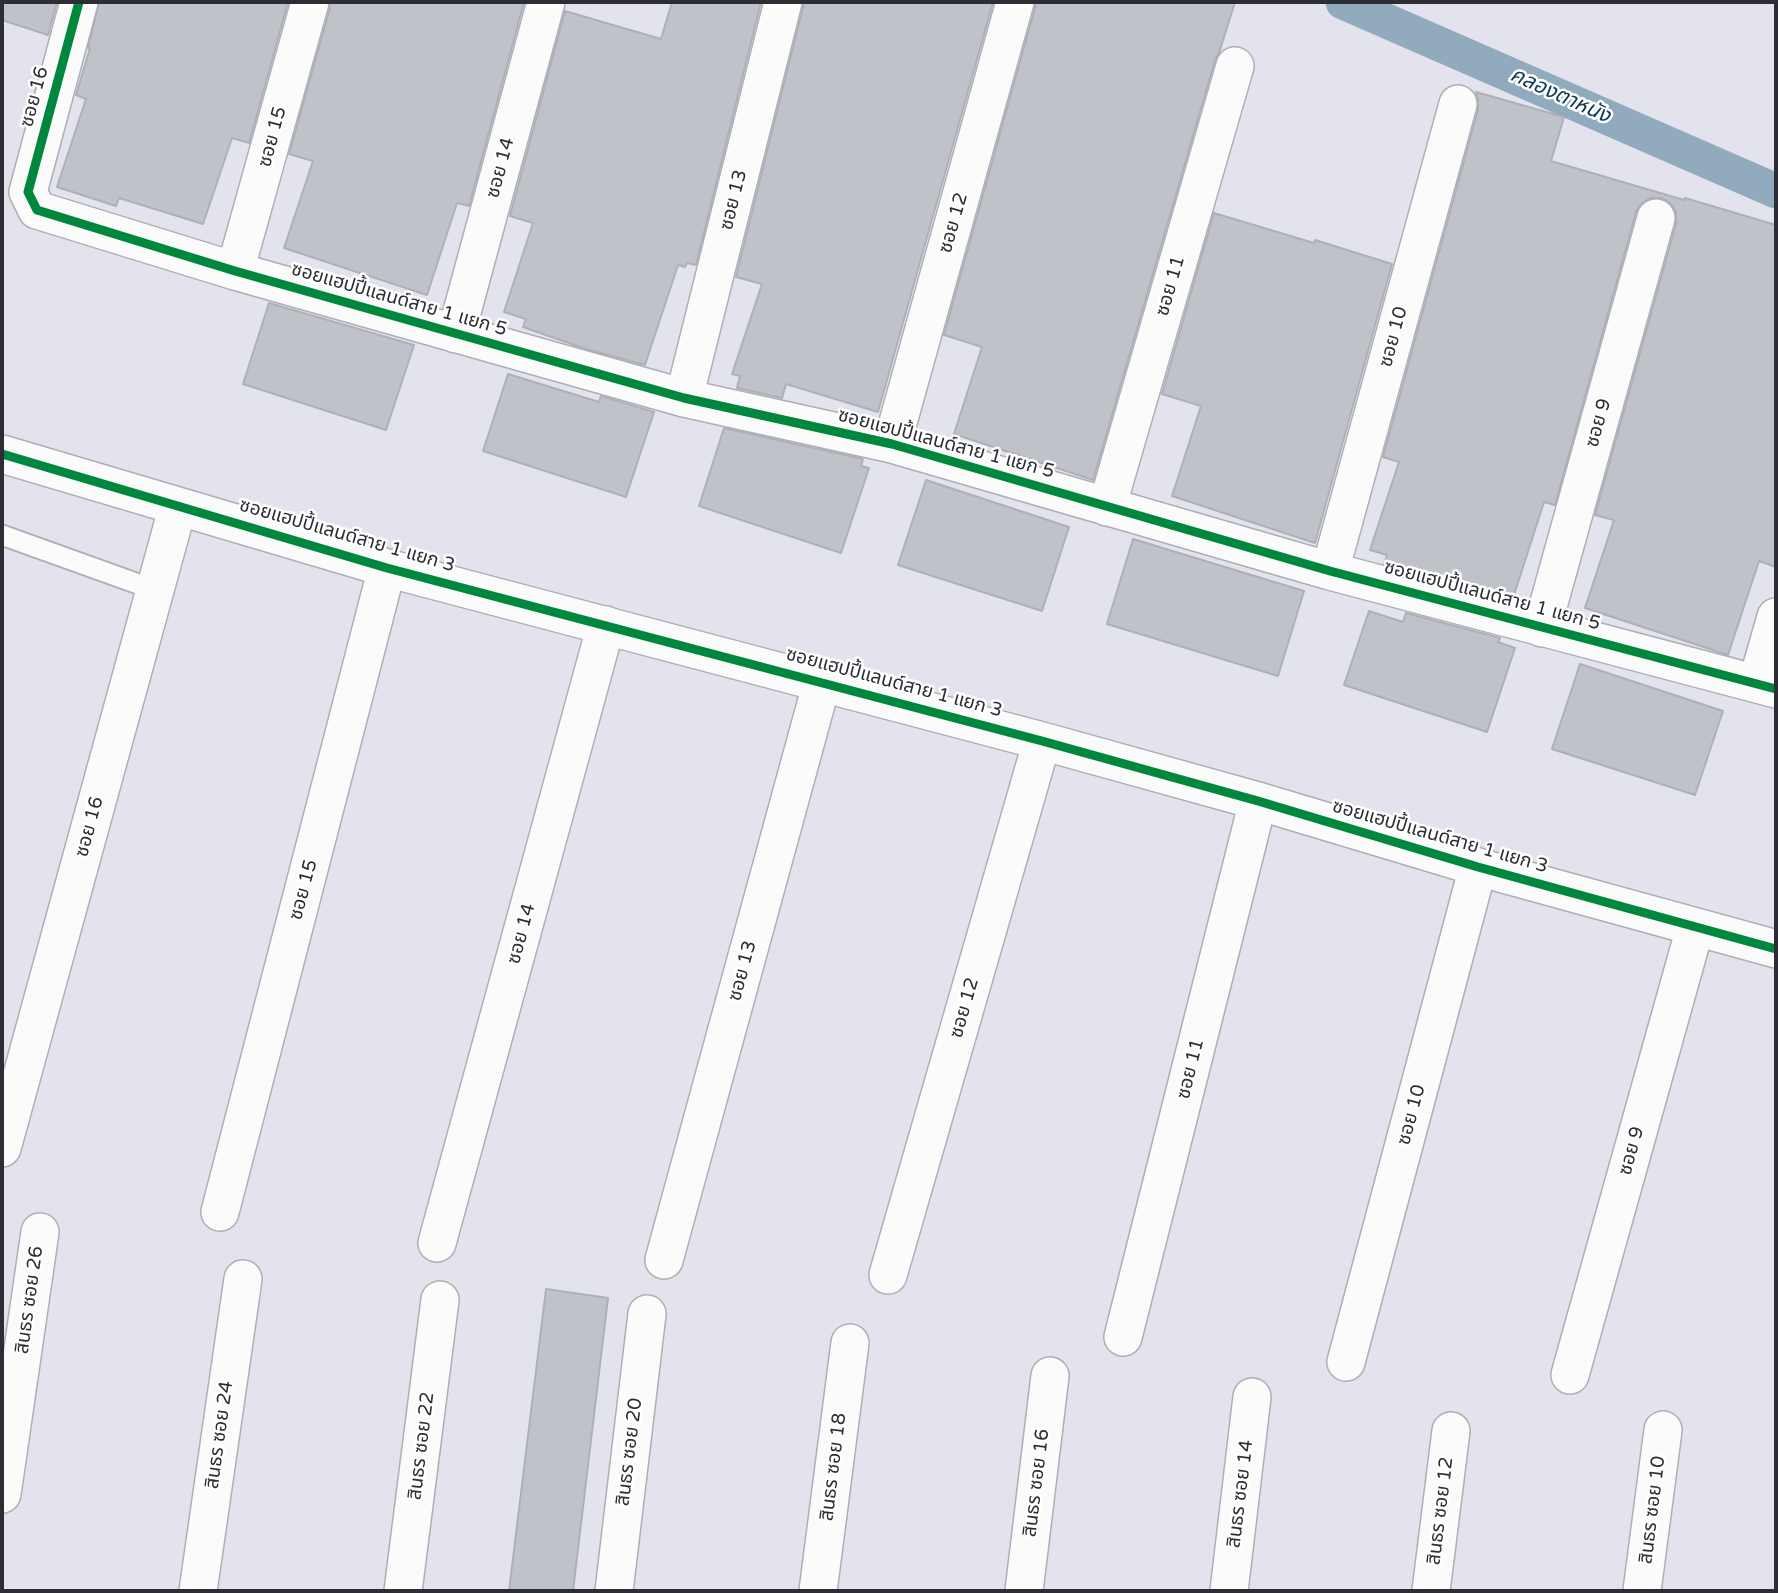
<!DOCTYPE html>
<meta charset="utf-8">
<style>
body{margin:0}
#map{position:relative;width:1778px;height:1593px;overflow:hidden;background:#e3e3ee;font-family:"Varela Round",sans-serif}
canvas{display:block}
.frame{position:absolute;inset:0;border:4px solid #2d2d35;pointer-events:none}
</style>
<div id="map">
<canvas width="1778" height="1593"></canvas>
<div class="frame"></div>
</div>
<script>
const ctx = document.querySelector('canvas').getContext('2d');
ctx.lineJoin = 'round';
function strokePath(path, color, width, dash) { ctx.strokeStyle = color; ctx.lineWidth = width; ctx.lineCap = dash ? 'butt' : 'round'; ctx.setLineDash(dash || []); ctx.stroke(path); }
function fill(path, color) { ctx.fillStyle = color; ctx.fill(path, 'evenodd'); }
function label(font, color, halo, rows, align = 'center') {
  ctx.font = font + ' "Varela Round","Noto Sans Thai",sans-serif'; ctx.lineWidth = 5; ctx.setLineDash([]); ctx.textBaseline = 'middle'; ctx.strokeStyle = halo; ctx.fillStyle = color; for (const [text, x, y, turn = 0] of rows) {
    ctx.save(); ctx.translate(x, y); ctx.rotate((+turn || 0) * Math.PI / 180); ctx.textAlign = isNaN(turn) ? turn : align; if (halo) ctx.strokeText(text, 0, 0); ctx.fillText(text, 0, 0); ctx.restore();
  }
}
const canal = new Path2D(`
 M1343,2L1776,191`);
const building = new Path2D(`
 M2,2H57L48,35L2,20Z
 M99,2H288L249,143L232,138L203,224L119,198L116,206L57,187L86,99L76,95L90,48H88Z
 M330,2H524L469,206L457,203L427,295L284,248L313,161L289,154L330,8Z
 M672,2H761L696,265L687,263L685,267L678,265L645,365L586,349L523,327L526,319L504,312L533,223L510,216L565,11L661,39Z
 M803,2H993L878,412L786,384L782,398L737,388L740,376L732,374L762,284L736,277L803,7Z
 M1035,2H1235L1219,53L1215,60L1093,480L954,434L982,347L944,335L1035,8Z
 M1476,92L1564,117L1551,161L1684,200L1685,198L1776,225V567L1759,561L1728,655L1585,608L1614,520L1595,515L1676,224V212L1671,204L1662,198H1650L1641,204L1636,212L1555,505L1544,502L1513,598L1384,564L1387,555L1370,550L1399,462L1383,457L1478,110V99Z
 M1214,213L1314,243L1315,240L1392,264L1315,543L1172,496L1201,406L1162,394Z
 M269,303L414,345L386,430L243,384Z
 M508,374L599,402L601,396L654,412L626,497L483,451Z
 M724,428L863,459L861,466L869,468L841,553L699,506Z
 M926,480L1069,527L1042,611L898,565Z
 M1133,539L1304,591L1278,676L1107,624Z
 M1369,611L1403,622L1406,613L1500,638L1498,642L1515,648L1487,732L1344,685Z
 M1580,664L1723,711L1695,795L1552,749Z
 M546,1289L608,1298L573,1591H509Z`);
const lane = new Path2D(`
 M2,535L155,590`);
const street = new Path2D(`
 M79,2L28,192L37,210L235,271L684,398L892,444L1330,571L1776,689
 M235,271L310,2
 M456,334L546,2
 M684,398L783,2
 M892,444L1015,2
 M2,454L387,568L1042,741L1258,801L1478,867L1776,949
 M1107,507L1235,66
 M1330,571L1458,104
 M1542,628L1656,218
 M1757,683L1776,617
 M2,1148L178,506
 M220,1212L387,568
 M437,1243L606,625
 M664,1260L822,682
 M888,1275L1042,741
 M1123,1337L1258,801
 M1346,1362L1478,867
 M1570,1375L1695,928
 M2,1494L40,1232
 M198,1591L243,1279
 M403,1591L440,1300
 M614,1591L647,1314
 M818,1591L850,1343
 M1024,1591L1050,1376
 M1229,1591L1252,1397
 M1431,1591L1451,1431
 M1642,1591L1663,1430`);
const cycleway = new Path2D(`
 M79,2L28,192L37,210L235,271L684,398L892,444L1330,571L1776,689
 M2,454L387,568L1042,741L1258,801L1478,867L1776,949`);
const streetNames = [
 ["ซอย 16",35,97,-75],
 ["ซอย 15",273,137,-75],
 ["ซอย 14",501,168,-75],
 ["ซอย 13",734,200,-76],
 ["ซอย 12",954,223,-74],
 ["ซอย 11",1171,286,-74],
 ["ซอยแฮปปี้แลนด์สาย 1 แยก 5",399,300,16],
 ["ซอย 10",1394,337,-75],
 ["ซอย 9",1599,423,-74],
 ["ซอยแฮปปี้แลนด์สาย 1 แยก 5",946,444,15],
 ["ซอยแฮปปี้แลนด์สาย 1 แยก 3",347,536,16],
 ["ซอยแฮปปี้แลนด์สาย 1 แยก 5",1492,596,15],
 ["ซอยแฮปปี้แลนด์สาย 1 แยก 3",894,683,15],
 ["ซอย 16",90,827,-75],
 ["ซอยแฮปปี้แลนด์สาย 1 แยก 3",1440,837,16],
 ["ซอย 15",304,890,-75],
 ["ซอย 14",522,934,-75],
 ["ซอย 13",743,971,-75],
 ["ซอย 12",965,1008,-74],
 ["ซอย 11",1191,1069,-76],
 ["ซอย 10",1412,1115,-75],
 ["ซอย 9",1632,1151,-74],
 ["สินธร ซอย 26",30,1300,-82],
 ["สินธร ซอย 24",220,1435,-82],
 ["สินธร ซอย 22",422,1446,-83],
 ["สินธร ซอย 20",630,1452,-83],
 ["สินธร ซอย 18",834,1467,-83],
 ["สินธร ซอย 16",1037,1483,-83],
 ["สินธร ซอย 14",1241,1494,-83],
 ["สินธร ซอย 10",1653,1510,-83],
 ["สินธร ซอย 12",1441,1511,-83]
];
const waterNames = [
 ["คลองตาหนัง",1560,96,24]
];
strokePath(canal, '#91aabe', 35);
fill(building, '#c0c2ca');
strokePath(building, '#aeb0b8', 2);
strokePath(lane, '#aeaeb7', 23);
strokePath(street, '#aeaeb7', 40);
strokePath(lane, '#fbfbfc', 19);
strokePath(street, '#fbfbfc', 37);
strokePath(cycleway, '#00873e', 9);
label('19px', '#2d2d35', '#fff', streetNames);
label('italic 21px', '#093953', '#fff', waterNames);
</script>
